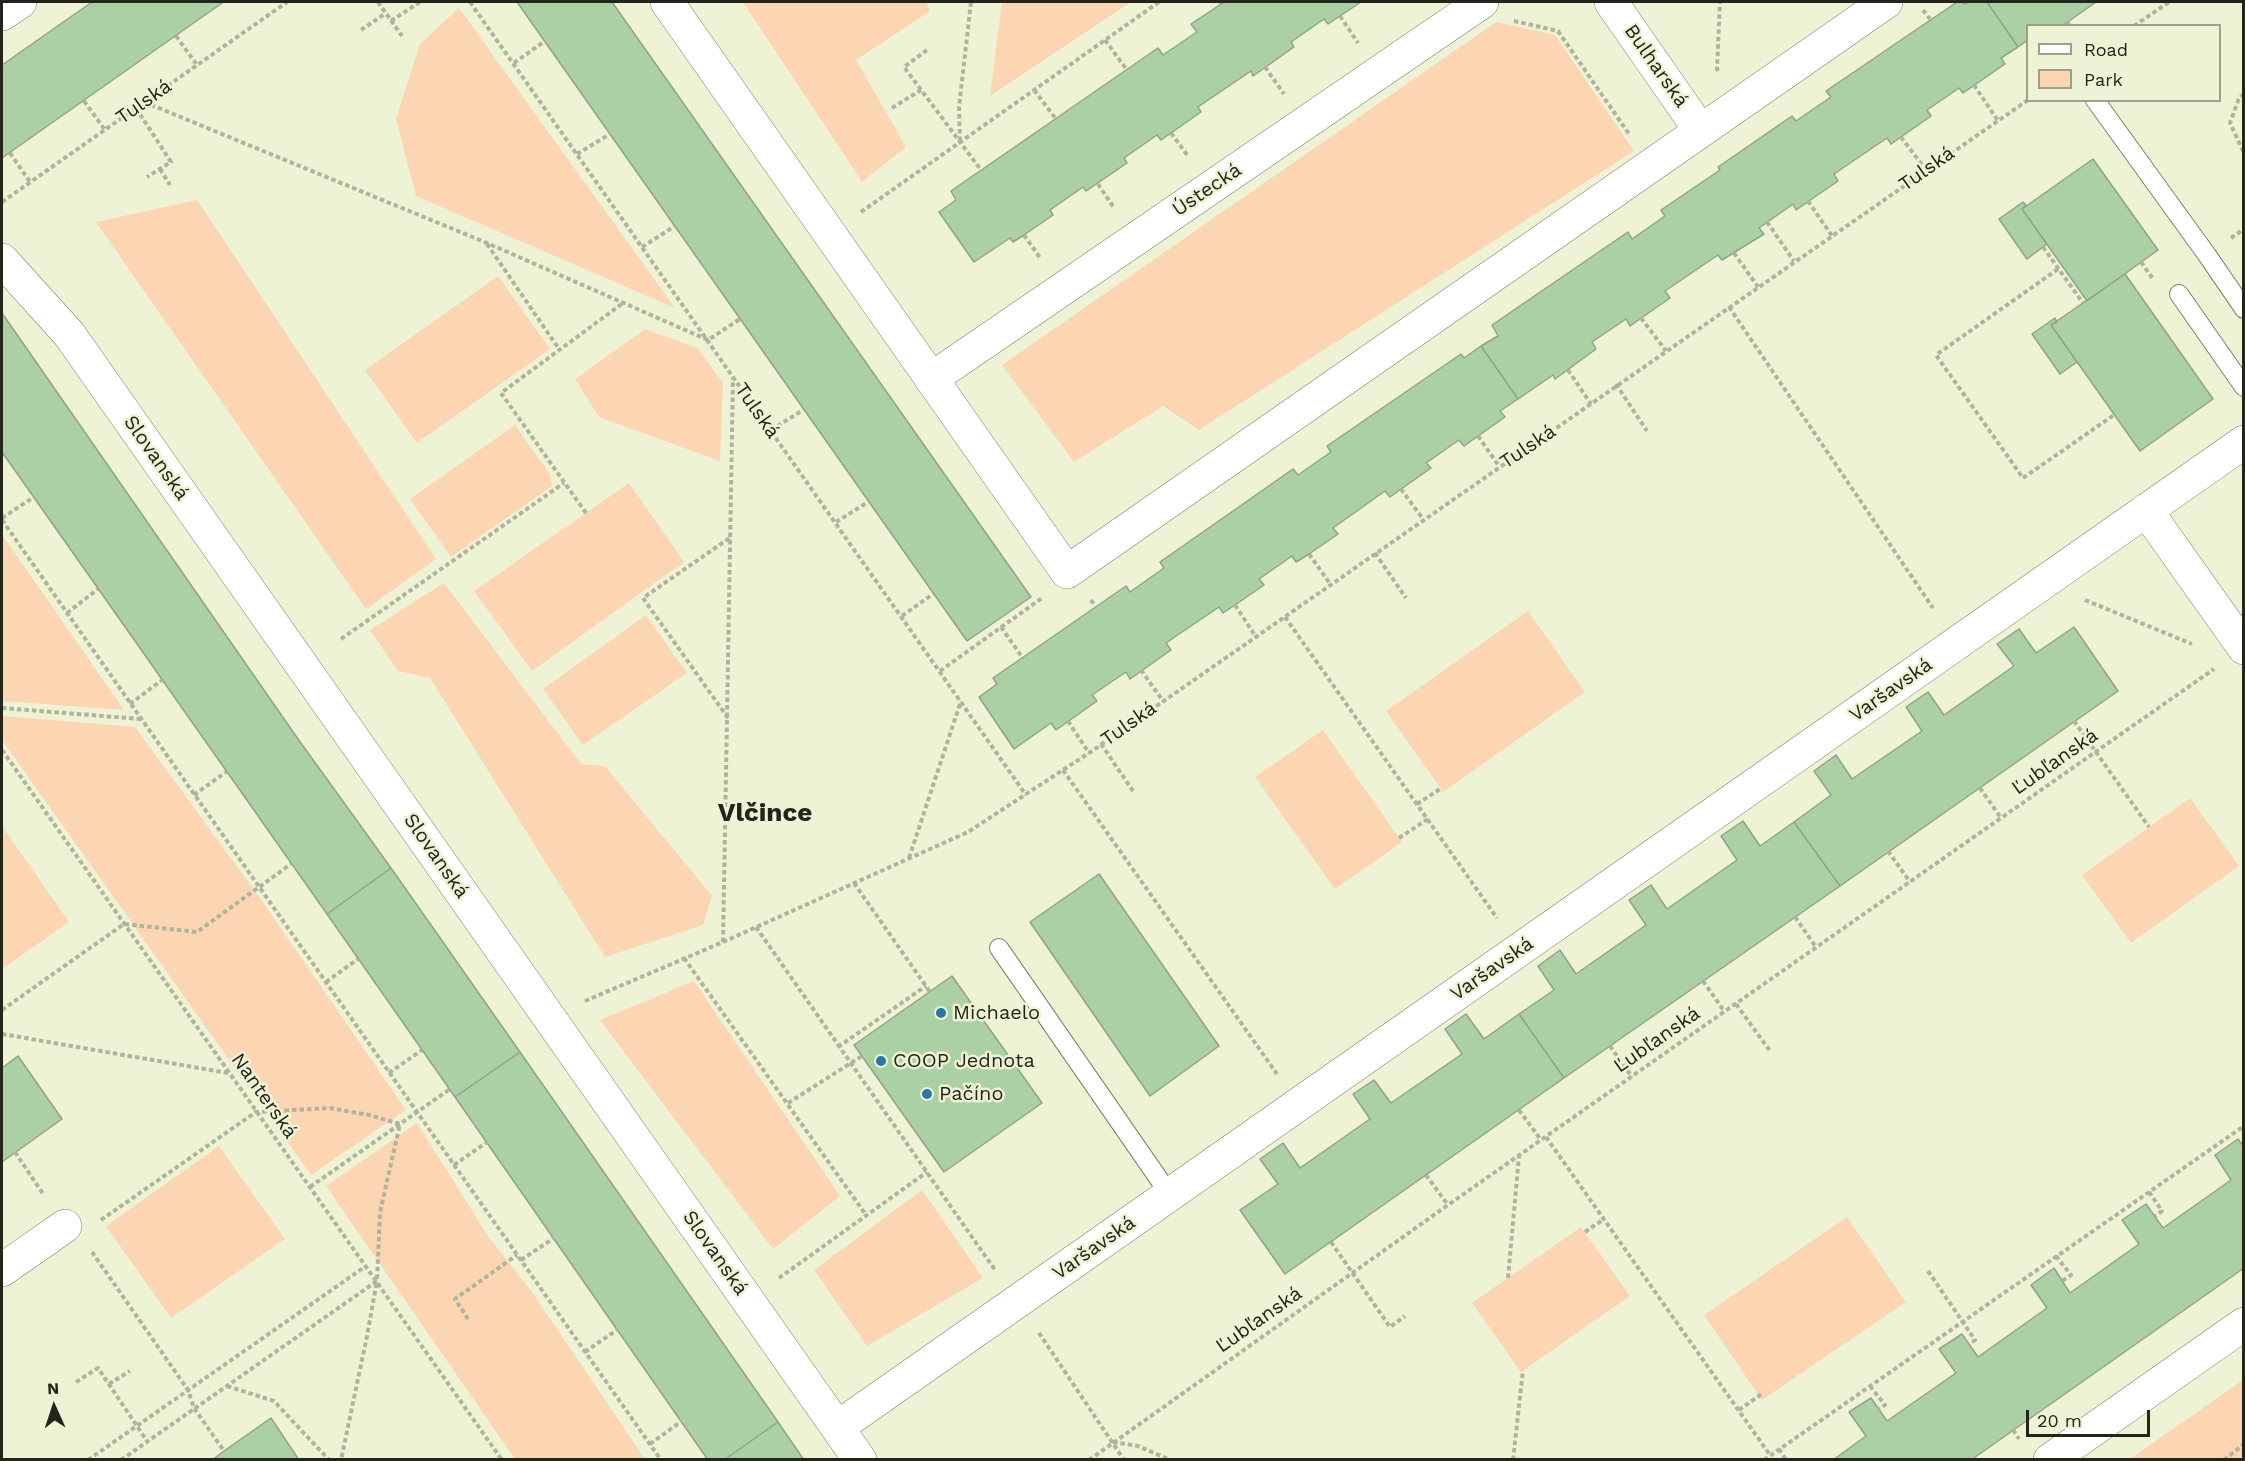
<!DOCTYPE html>
<meta charset="utf-8">
<style>
body{margin:0}
#map{position:relative;width:2245px;height:1461px;overflow:hidden;background:#eef3d5;font-family:"Work Sans",sans-serif}
canvas{display:block}
.frame{position:absolute;inset:0;border:3px solid #23251a;pointer-events:none}
.legend{position:absolute;left:2026px;top:24px;width:195px;height:78px;box-sizing:border-box;background:#eef3d5;border:2px solid #9da18a;margin:0;padding:8px 10px;list-style:none;font-size:18px;color:#23251a}
.legend li{display:flex;align-items:center;gap:12px;height:30px}
.legend b{width:30px;border:2px solid #9da18a}
.north{position:absolute;left:24px;top:1377px;width:60px;height:60px;-webkit-text-stroke:4px #eef3d5;paint-order:stroke;rotate:357deg;font-size:16px;font-weight:700;line-height:24px;text-align:center;color:#23251a}
.north::after{content:'';display:block;margin:auto;width:21px;height:27px;background:#23251a;clip-path:polygon(50% 0,100% 100%,50% 72%,0 100%)}
.scale{position:absolute;left:2026px;top:1410px;width:124px;height:27px;box-sizing:border-box;border:3px solid #23251a;border-top:0;padding-left:8px;font-size:18px;line-height:21px;white-space:nowrap;color:#23251a;-webkit-text-stroke:4px #eef3d5;paint-order:stroke}
</style>
<div id="map">
<canvas width="2245" height="1461"></canvas>
<div class="frame"></div>
<ul class="legend">
<li><b style="height:8px;background:#fff"></b>Road</li>
<li><b style="height:16px;background:#fcd6b3"></b>Park</li>
</ul>
<div class="north">N</div>
<div class="scale">20 m</div>
</div>
<script>
const ctx = document.querySelector('canvas').getContext('2d');
ctx.lineJoin = 'round';
function fill(path, color) { ctx.fillStyle = color; ctx.fill(path, 'evenodd'); }
function strokePath(path, color, width, dash) { ctx.strokeStyle = color; ctx.lineWidth = width; ctx.lineCap = dash ? 'butt' : 'round'; ctx.setLineDash(dash || []); ctx.stroke(path); }
function label(font, color, halo, rows, align = 'center') {
  ctx.font = font + ' "Work Sans",sans-serif'; ctx.lineWidth = 5; ctx.setLineDash([]); ctx.textBaseline = 'middle'; ctx.strokeStyle = halo; ctx.fillStyle = color; for (const [text, x, y, turn = 0] of rows) {
    ctx.save(); ctx.translate(x, y); ctx.rotate((+turn || 0) * Math.PI / 180); ctx.textAlign = isNaN(turn) ? turn : align; if (halo) ctx.strokeText(text, 0, 0); ctx.fillText(text, 0, 0); ctx.restore();
  }
}
const green = new Path2D(`
 M743,2H926L930,11L856,60L906,147L862,182Z
 M1002,2H1131L990,96Z
 M459,8L675,308L416,196L396,119L420,44Z
 M1496,22L1555,35L1634,151L1199,430L1163,406L1074,462L1002,365Z
 M197,200L436,559L366,609L96,222Z
 M498,276L550,349L417,443L365,370Z
 M645,329L697,348L723,383L720,461L599,417L575,379Z
 M515,425L551,476L552,486L451,557L410,499Z
 M629,483L684,562L532,671L474,591Z
 M3,536L124,710L2,701V542Z
 M444,583L581,764L605,766L712,896L703,925L605,957L430,678L398,671L370,630Z
 M1528,611L1585,692L1443,792L1386,711Z
 M646,615L687,673L583,745L543,689Z
 M2,716L135,727L260,898L406,1110L311,1175L2,740Z
 M1323,730L1402,842L1335,889L1255,777Z
 M2190,798L2239,866L2131,943L2082,875Z
 M2,826L69,922L2,969Z
 M694,981L840,1196L773,1249L600,1020Z
 M417,1123L488,1236L532,1292L645,1459H515L326,1186Z
 M219,1146L285,1239L171,1318L106,1226Z
 M922,1190L983,1278L867,1346L814,1270Z
 M1847,1217L1906,1302L1762,1400L1704,1315Z
 M1581,1227L1630,1296L1521,1372L1472,1303Z
 M2243,1380V1459H2130Z`);
const building = new Path2D(`
 M92,2H221L222,3L2,158V65Z
 M517,2H612L1031,597L967,641Z
 M1224,2H1361L1328,24L1324,19L1291,42L1294,47L1253,76L1251,71L1198,107L1201,112L1161,140L1157,135L1124,158L1127,163L1086,191L1083,187L1050,210L1053,215L1024,235L1013,242L1010,238L974,262L939,212L956,200L951,191L1158,48L1163,55L1197,32L1191,24Z
 M1957,2H1962L1964,4L1969,2H1987L2018,47L2001,58L2005,64L1963,93L1959,88L1927,110L1931,116L1891,144L1887,138L1834,174L1838,181L1796,210L1793,204L1759,228L1764,234L1722,260L1718,255L1665,291L1670,298L1630,326L1626,319L1592,342L1596,349L1555,379L1553,375L1518,399L1481,346L1498,336L1492,325L1628,232L1632,239L1665,216L1661,210L1720,170L1718,167L1792,116L1796,121L1831,97L1826,91Z
 M1987,2H2096L2062,26H2028V40L2018,47Z
 M2093,159L2158,250L2087,301L2022,209Z
 M2023,202L2026,205L2022,209L2047,244L2027,259L1999,219Z
 M2125,274L2213,399L2140,451L2051,325Z
 M2,313L298,739L391,868L327,914L2,452Z
 M2055,318L2057,322L2051,325L2077,362L2060,374L2032,334Z
 M1481,346L1518,399L1500,411L1505,417L1464,446L1459,440L1426,463L1431,468L1390,497L1385,491L1333,528L1338,534L1309,554L1296,562L1292,556L1259,579L1264,585L1235,605L1223,613L1219,607L1166,643L1171,650L1130,679L1126,672L1092,695L1097,701L1056,730L1051,723L1014,749L979,697L997,684L993,678L1126,586L1130,592L1164,568L1160,562L1293,469L1298,475L1331,452L1327,446L1461,354L1464,358Z
 M2074,627L2118,691L1840,886L1794,822L1831,795L1814,771L1836,755L1852,779L1922,731L1906,707L1928,692L1944,715L2014,666L1997,644L2019,629L2036,653Z
 M1743,821L1760,846L1794,822L1840,886L1564,1078L1519,1014L1554,990L1538,966L1560,950L1576,974L1646,925L1629,900L1651,885L1667,909L1737,860L1721,836Z
 M391,868L520,1052L455,1097L327,914Z
 M1099,874L1219,1046L1150,1096L1030,922Z
 M952,976L1042,1103L944,1172L854,1045Z
 M1466,1014L1484,1039L1519,1014L1564,1078L1285,1274L1240,1210L1278,1184L1260,1159L1283,1143L1300,1168L1370,1119L1353,1094L1374,1080L1391,1103L1462,1054L1445,1029Z
 M520,1052L778,1422L724,1460H708L455,1097Z
 M18,1056L62,1119L2,1162V1068Z
 M2238,1139L2244,1147V1268L1971,1460H1833L1866,1436L1849,1412L1871,1398L1887,1421L1956,1373L1939,1349L1962,1334L1978,1357L2047,1308L2031,1285L2054,1268L2070,1293L2139,1244L2122,1220L2146,1204L2163,1228L2231,1180L2215,1155Z
 M271,1418L299,1460H212L224,1451Z
 M778,1422L804,1460H724Z`);
const path = new Path2D(`
 M378,2L402,36
 M470,2L1026,795
 M1220,2L1221,3
 M1923,10L1930,19
 M1340,16L1358,43
 M391,21L420,2
 M1514,21L1558,31L1629,134
 M2067,22L2070,26
 M2134,26L2169,2
 M361,30L386,13
 M176,36L197,65
 M1105,40L1127,70
 M927,50L904,67L981,170
 M514,63L545,41
 M1265,67L1284,94
 M1718,71L1717,69L1720,2
 M1974,85L1998,121
 M1034,90L1056,119
 M2244,94L2239,98L2230,123L2244,153
 M84,101L105,130
 M144,102L487,243L708,340L740,319
 M136,108L171,162L147,177
 M892,108L921,90
 M1171,133L1188,156
 M1901,137L1926,170
 M960,141L959,107L971,2
 M10,153L30,182
 M577,154L610,134
 M160,169L170,185
 M1098,184L1114,208
 M1808,201L1832,236
 M2,202L287,2
 M861,212L1159,2
 M1767,222L1794,261
 M1024,235L1041,259
 M2231,238L2244,229
 M487,244L559,349
 M642,247L675,226
 M2043,247L2083,303
 M1734,253L1758,287
 M2141,262L2153,279
 M2058,269L1936,355L2023,478L2114,415
 M1729,307L1933,608
 M1641,318L1666,351
 M1568,370L1591,404
 M1616,384L1647,431
 M771,430L803,410
 M1478,436L1499,466
 M1401,489L1423,519
 M586,513L501,393L623,303
 M2,518L34,497
 M2,520L661,1460
 M836,522L868,502
 M1375,553L1406,598
 M1309,554L1331,585
 M1091,600L1096,607
 M2085,600L2192,644
 M1235,605L1256,637
 M67,613L98,589
 M902,616L933,594
 M1285,617L1497,918
 M1001,627L1022,657
 M341,639L564,483
 M1141,670L1163,701
 M940,671L1042,598
 M130,704L162,680
 M2,708L141,719
 M728,718L643,598L731,537
 M1068,721L1089,753
 M2074,721L2149,827
 M1101,744L1133,791
 M2,750L502,1460
 M1063,770L1277,1074
 M1980,788L2001,818
 M194,795L226,772
 M1417,804L1440,789
 M1399,838L1428,819
 M1888,851L1910,882
 M909,858L961,701
 M854,883L930,992
 M1795,917L1816,947
 M756,927L995,1270
 M723,942L733,378
 M684,958L866,1215
 M1703,981L1724,1011
 M326,982L358,959
 M585,1001L723,942L968,832L1089,753L2028,100
 M1736,1004L1770,1051
 M2,1010L124,924L197,932L291,864
 M2,1034L228,1073
 M1610,1046L1632,1077
 M838,1047L926,986
 M389,1073L422,1050
 M788,1103L862,1056
 M1519,1110L1541,1140
 M1546,1137L1770,1455
 M15,1152L43,1194
 M454,1165L487,1142
 M1426,1175L1448,1205
 M310,1187L450,1089
 M2149,1192L2162,1211L2155,1216
 M101,1220L256,1112L330,1108L369,1115L400,1124L380,1212L377,1281
 M1585,1232L1604,1219
 M1331,1242L1390,1327L1405,1316
 M92,1252L188,1390L194,1408L224,1451
 M2056,1256L2071,1275L2062,1281
 M521,1260L554,1238
 M1928,1271L1975,1340L1970,1344
 M779,1278L927,1172
 M1508,1278L1519,1156
 M468,1319L455,1299L517,1255
 M1039,1333L1124,1460
 M585,1352L618,1329
 M76,1382L98,1368L147,1441
 M109,1384L130,1371
 M227,1386L274,1401L329,1460
 M1870,1386L1885,1405L1878,1409
 M1739,1410L1763,1393
 M2013,1430L2019,1439
 M1113,1442L1138,1446L1170,1460
 M650,1444L682,1421
 M1779,1449L1786,1460
 M88,1460L366,1266
 M121,1460L377,1281L367,1336L341,1460
 M1089,1460L1448,1205L2214,669
 M1513,1460L1523,1370
 M1764,1460L2244,1126
 M2224,1460L2244,1444`);
const lane = new Path2D(`
 M2095,100L2207,255L2244,309
 M2179,294L2244,387
 M999,948L1170,1195`);
const street = new Path2D(`
 M667,2L1067,572L1886,2
 M1611,2L1700,130
 M2,14L20,2
 M2,260L69,334L860,1460
 M931,379L1482,2
 M2146,510L2244,648
 M2,1270L65,1226
 M838,1427L2244,442
 M2050,1460L2244,1324`);
const markers = [
 [941,1013,6,"#2877a8"],
 [881,1061,6,"#2877a8"],
 [927,1094,6,"#2877a8"]
];
const streetNames = [
 ["Bulharská",1656,66,55],
 ["Tulská",144,102,-35],
 ["Tulská",1927,169,-35],
 ["Ústecká",1207,190,-34],
 ["Tulská",757,411,55],
 ["Tulská",1528,447,-34],
 ["Slovanská",156,458,55],
 ["Varšavská",1891,690,-35],
 ["Tulská",1129,724,-35],
 ["Ľubľanská",2055,762,-35],
 ["Slovanská",436,856,55],
 ["Varšavská",1492,969,-35],
 ["Ľubľanská",1657,1040,-35],
 ["Nanterská",264,1096,55],
 ["Varšavská",1094,1248,-35],
 ["Slovanská",715,1253,55],
 ["Ľubľanská",1259,1320,-35]
];
const poiNames = [
 ["Michaelo",953,1013],
 ["COOP Jednota",893,1061],
 ["Pačíno",939,1094]
];
const districtNames = [
 ["Vlčince",765,813]
];
fill(green, '#fcd6b3');
fill(building, '#abd0a4');
strokePath(building, '#8fa38b', 1.5);
strokePath(lane, '#7e8267', 20);
strokePath(street, '#7e8267', 34);
strokePath(path, '#b0b49c', 4, [4.5, 3]);
strokePath(lane, '#fff', 18);
strokePath(street, '#fff', 33);
for (const [x, y, r, color] of markers) { const dot = new Path2D(); dot.arc(x, y, r, 0, 2 * Math.PI); ctx.fillStyle = color; ctx.fill(dot); strokePath(dot, '#eef3d5', 2); }
label('20px', '#23251a', '#eef3d5', streetNames);
label('20px', '#23251a', '#eef3d5', poiNames, 'left');
label('bold 26px', '#23251a', '#eef3d5', districtNames);
</script>
